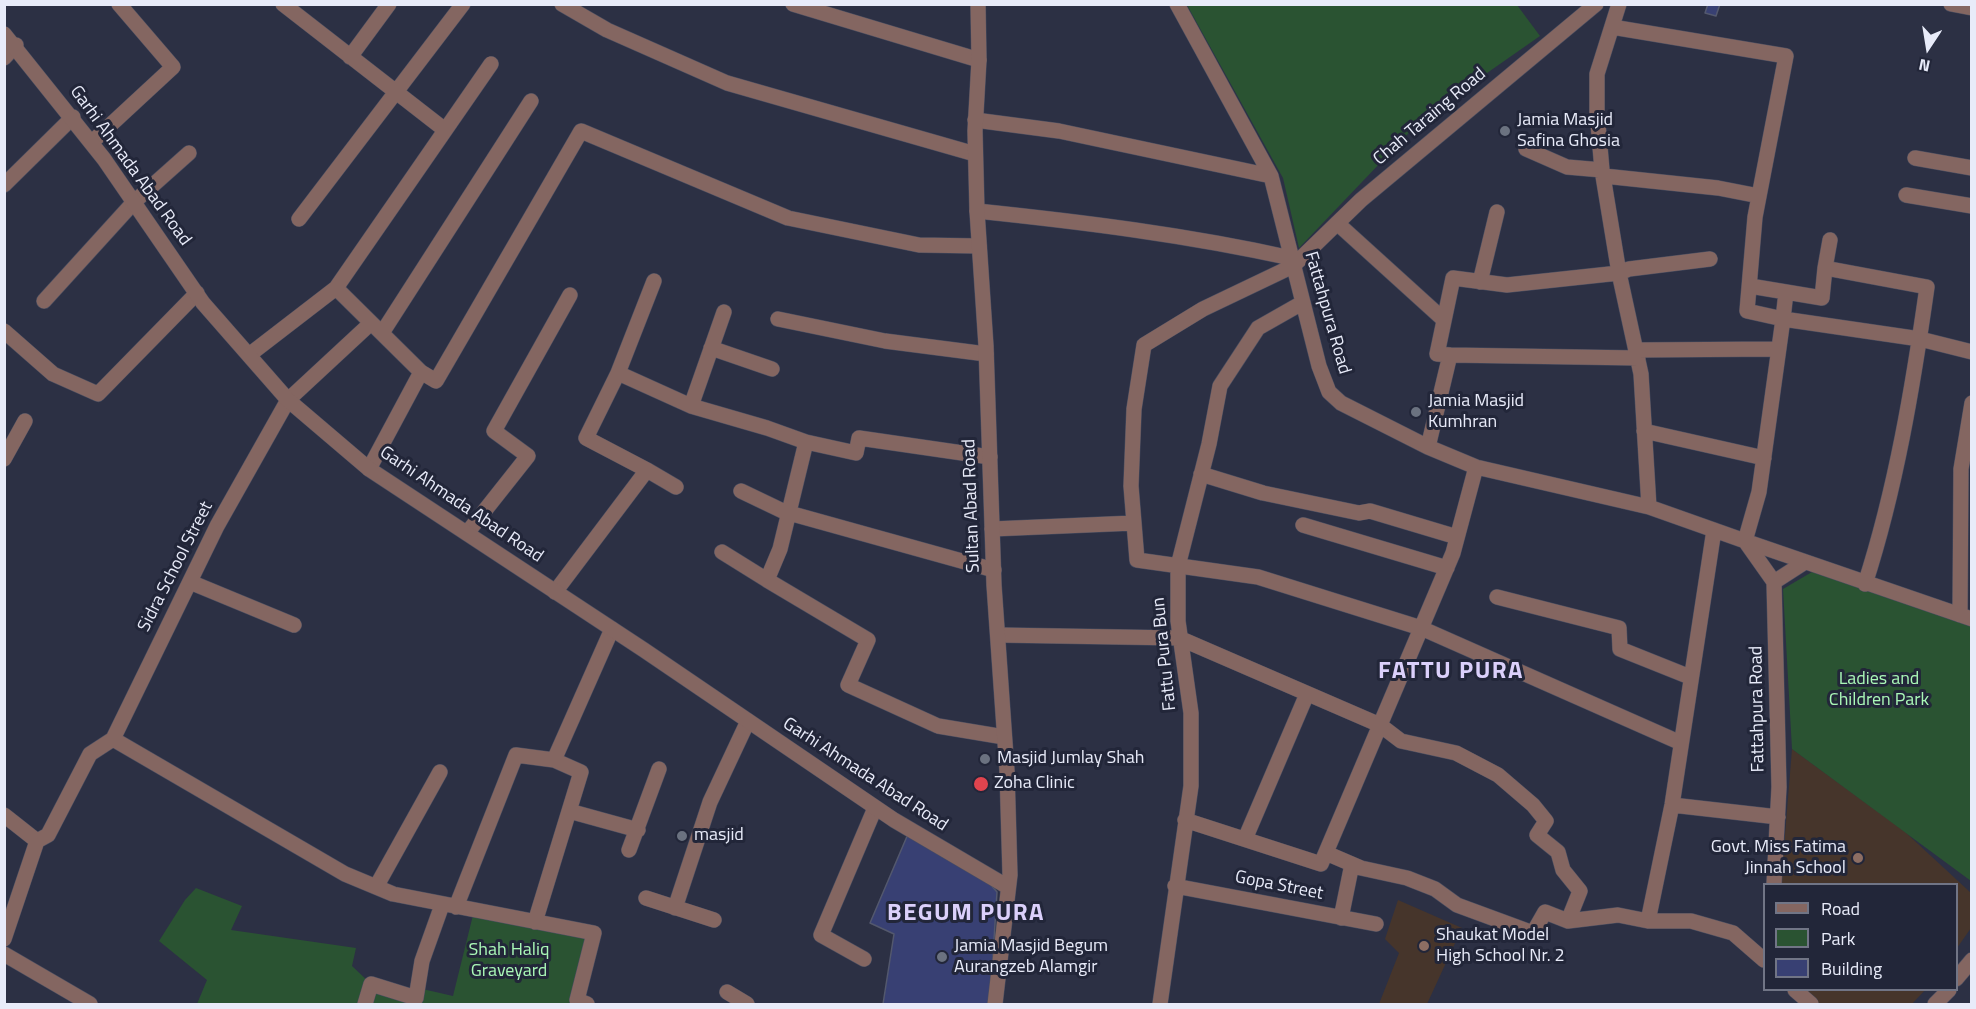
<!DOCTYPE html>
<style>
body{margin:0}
#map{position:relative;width:1976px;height:1009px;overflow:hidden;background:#2c3044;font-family:"Titillium Web",sans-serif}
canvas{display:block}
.frame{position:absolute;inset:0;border:6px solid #e8ebf9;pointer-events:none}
.legend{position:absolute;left:1763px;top:883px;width:195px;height:108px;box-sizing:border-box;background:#222639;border:2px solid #717586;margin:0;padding:8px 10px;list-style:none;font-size:18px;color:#e8ebf9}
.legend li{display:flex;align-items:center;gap:12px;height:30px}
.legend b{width:30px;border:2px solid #717586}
.north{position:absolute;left:1898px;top:18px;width:60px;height:60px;-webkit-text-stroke:4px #222639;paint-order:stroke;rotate:192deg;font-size:16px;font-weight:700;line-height:24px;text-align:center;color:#e8ebf9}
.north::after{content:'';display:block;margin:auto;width:21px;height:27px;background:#e8ebf9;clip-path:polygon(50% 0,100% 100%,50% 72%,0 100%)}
</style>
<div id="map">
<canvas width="1976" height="1009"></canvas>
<div class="frame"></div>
<ul class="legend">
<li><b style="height:8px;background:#846661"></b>Road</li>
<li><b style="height:16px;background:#2a5332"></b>Park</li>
<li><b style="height:16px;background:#384073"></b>Building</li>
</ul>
<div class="north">N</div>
</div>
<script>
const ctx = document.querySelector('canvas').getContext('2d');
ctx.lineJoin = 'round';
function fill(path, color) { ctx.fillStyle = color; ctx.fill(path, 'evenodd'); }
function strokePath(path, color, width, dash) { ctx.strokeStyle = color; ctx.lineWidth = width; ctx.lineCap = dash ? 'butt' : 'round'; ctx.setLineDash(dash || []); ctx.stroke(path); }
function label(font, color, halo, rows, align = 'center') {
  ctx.font = font + ' "Titillium Web",sans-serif'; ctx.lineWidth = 6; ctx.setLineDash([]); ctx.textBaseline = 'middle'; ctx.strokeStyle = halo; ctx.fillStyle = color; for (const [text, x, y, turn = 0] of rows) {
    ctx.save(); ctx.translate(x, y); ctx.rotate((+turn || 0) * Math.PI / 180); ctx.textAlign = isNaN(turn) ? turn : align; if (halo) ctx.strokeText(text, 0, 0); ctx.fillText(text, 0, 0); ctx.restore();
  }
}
const education = new Path2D(`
 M1792,749L1904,831L1971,893V928L1957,948L1956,884H1781Z
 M1398,900L1462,928L1427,1004H1379L1399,953L1385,939Z
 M1805,990H1925L1912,1004H1819Z`);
const green = new Path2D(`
 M1187,5H1517L1540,36L1424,117L1299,248L1283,178Z
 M1812,572L1971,623V881L1792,749L1783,589Z
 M196,888L242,906L231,930L356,948L352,966L371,984L416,997L418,988L453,996L474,911L594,933L578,1004H197L207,980L159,941L185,900Z`);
const building = new Path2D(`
 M1708,4H1720L1716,16L1705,13Z
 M908,834L984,877L997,892L990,1004H883L894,934L870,923Z`);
const minor = new Path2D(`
 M283,4L445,130
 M562,4L607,30L727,83L975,154
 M793,4L979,60
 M1177,4L1271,176L1319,366L1329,392L1341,403L1428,447L1476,467L1649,507L1745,541L1774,582L1779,787L1774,884
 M1596,4L1361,200L1293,266L1203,309L1144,345L1134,409L1131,486L1137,560L1258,577L1421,628L1681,743
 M1619,4L1597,74V112L1602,170L1619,273L1641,374L1649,507
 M1951,4L1972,8
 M1612,27L1786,56L1755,217L1747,311L1783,319L1759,492L1745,541L1972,619
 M350,57L389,4
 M4,58L16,45
 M975,120L1059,131L1271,176
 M92,142L173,67L119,4
 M1526,149L1567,167L1602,170
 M1915,158L1972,168
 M1604,176L1718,188L1759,196
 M4,185L73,117
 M1906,195L1972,206
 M977,211C1083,222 1187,235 1291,258
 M299,219L463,4
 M1337,223L1444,320
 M1825,268L1830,240
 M654,281L618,373L691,406L767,428L806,442
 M1480,282L1497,212
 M1750,286L1822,298L1825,268L1927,287C1913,386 1896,488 1865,584
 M336,288L421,372
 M1786,292L1783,319L1920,339L1972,352
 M44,301L134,202L189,153
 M778,319L885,341L986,354
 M4,331L53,374L98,394L197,293
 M382,333L531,101
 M711,348L772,369
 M1636,350L1778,349
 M249,355L336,288L491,64
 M1450,355L1638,358
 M691,406L724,312
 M1644,431L1764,458
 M1428,447L1450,355L1437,354L1453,278L1507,285L1619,273L1629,269L1710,259
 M990,457L859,438L856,453L806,442L780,549L767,580L868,640L848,685L938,726L1004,737
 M4,459L25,421
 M369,469L421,372L436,381L581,131L788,218L919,245L979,246
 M647,470L676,487
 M1201,474L1263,493L1359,513L1370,511L1457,537
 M741,491L789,514
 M789,513L994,570
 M1303,525L1447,568
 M992,529L1134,523
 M467,533L528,456L494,431L570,295
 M722,552L767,580
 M190,582L294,625
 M1774,582L1805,562
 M555,592L647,470L586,438L618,373
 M1497,597L1619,628L1620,649L1690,677
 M1960,615L1961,469L1972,403
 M998,635L1179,638L1380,725L1401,741L1456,753L1498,775L1533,805L1546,821L1537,835L1558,852L1563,870L1580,891L1568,921
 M113,739L345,874L393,894L594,933L577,1000L587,1004
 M1672,805L1778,817
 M569,811L638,830
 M4,815L37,841
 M1185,820L1321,864L1453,553L1476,467
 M1245,839L1307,694
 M37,841L48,835L90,754L113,739L217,526L288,400L371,323
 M629,850L659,769
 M1326,853L1361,868L1407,878L1435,889L1457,905L1533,933L1545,912L1568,921L1618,915L1648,921H1691L1733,933L1764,960
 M1175,886L1376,924
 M376,887L440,772
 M646,898L714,920
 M456,907L516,755L554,760L612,629
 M675,908L710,802L748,721
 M1341,918L1352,864
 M1648,921L1672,805L1714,530
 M535,922L581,772L554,760
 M4,939L37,841
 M864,959L821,935L875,808
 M1795,990L1811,1004
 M727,992L747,1004
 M365,1004L371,984L416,998L422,961L442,905
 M1160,1004L1191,786V713L1178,621V566L1209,444L1220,386L1258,328L1302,303`);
const tertiary = new Path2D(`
 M978,4L979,60L975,131L977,211L986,346L994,585L1007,771L1010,875L995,1004
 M4,34L104,159L203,303L288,400L369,469L644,650L894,820L1008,887
 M4,954L90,1004
 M1956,979L1972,960
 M1935,1004L1949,990`);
const markers = [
 [1505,131,6,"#6b7280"],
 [1416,412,6,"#6b7280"],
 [985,759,6,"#6b7280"],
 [981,784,8,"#e0444e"],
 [682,836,6,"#6b7280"],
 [1858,858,6,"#8d6e63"],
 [1424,946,6,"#8d6e63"],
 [942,957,6,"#6b7280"]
];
const streetNames = [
 ["Chah Taraing Road",1430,117,-40],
 ["Garhi Ahmada Abad Road",130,166,54],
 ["Fattahpura Road",1327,313,74],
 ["Garhi Ahmada Abad Road",461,505,34],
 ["Sultan Abad Road",972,506,-92],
 ["Sidra School Street",176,567,-63],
 ["Fattu Pura Bun",1165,654,-96],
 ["Fattahpura Road",1758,709,-91],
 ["Garhi Ahmada Abad Road",865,775,33],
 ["Gopa Street",1279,886,11]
];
const poiNames = [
 ["Jamia Masjid",1517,121],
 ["Safina Ghosia",1517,142],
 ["Jamia Masjid",1428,402],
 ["Kumhran",1428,423],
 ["Masjid Jumlay Shah",997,759],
 ["Zoha Clinic",994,784],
 ["masjid",694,836],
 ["Govt. Miss Fatima",1846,848,"right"],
 ["Jinnah School",1846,869,"right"],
 ["Shaukat Model",1436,936],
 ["High School Nr. 2",1436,957],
 ["Jamia Masjid Begum",954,947],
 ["Aurangzeb Alamgir",954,968]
];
const parkNames = [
 ["Ladies and",1879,680],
 ["Children Park",1879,701],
 ["Shah Haliq",509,951],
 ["Graveyard",509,972]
];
const districtNames = [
 ["FATTU PURA",1451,672],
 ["BEGUM PURA",966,914]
];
fill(education, '#46352b');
fill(green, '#2a5332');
fill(building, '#384073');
strokePath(building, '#53586e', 1.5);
strokePath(minor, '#4a4e61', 16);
strokePath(tertiary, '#4a4e61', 16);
strokePath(minor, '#846661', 15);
strokePath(tertiary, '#846661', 15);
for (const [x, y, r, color] of markers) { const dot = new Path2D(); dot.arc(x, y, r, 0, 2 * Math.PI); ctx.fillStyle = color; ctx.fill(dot); strokePath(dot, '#222639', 2); }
label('18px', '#e8ebf9', '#222639', streetNames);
label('18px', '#e8ebf9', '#222639', poiNames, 'left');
label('18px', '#aaf8b7', '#222639', parkNames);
ctx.letterSpacing = '1.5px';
label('bold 24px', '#dbd0fb', '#222639', districtNames);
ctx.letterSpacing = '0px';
</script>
